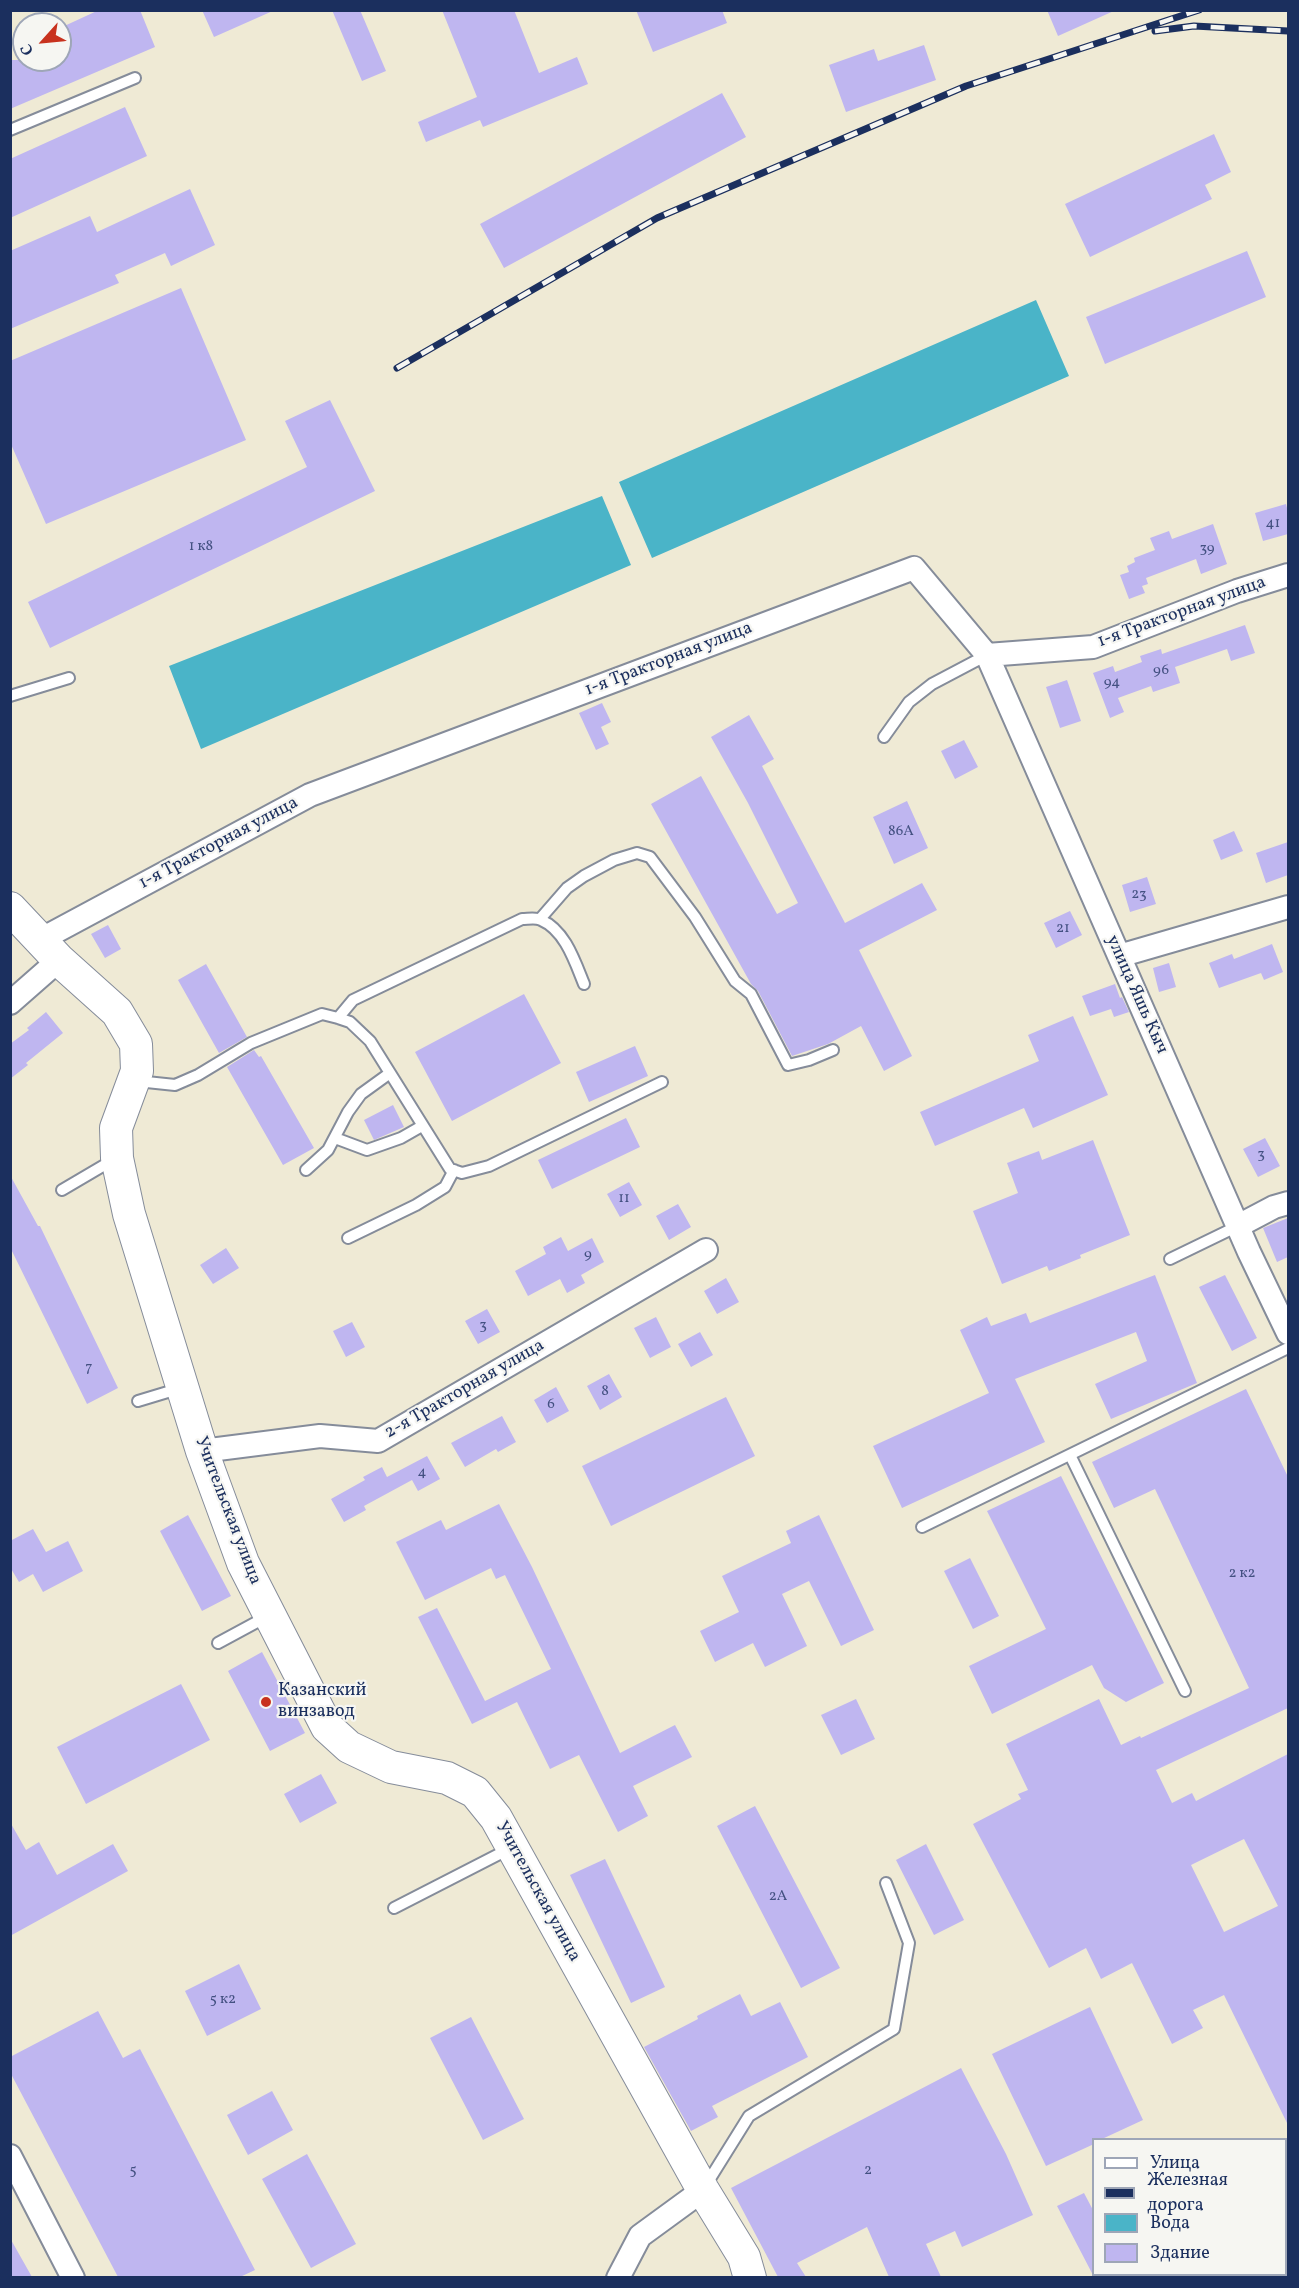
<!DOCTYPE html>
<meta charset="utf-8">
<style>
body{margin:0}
#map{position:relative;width:1299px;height:2288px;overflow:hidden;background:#efead5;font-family:Vollkorn,serif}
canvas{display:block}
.frame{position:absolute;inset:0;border:12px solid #1b2f5e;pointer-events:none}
.legend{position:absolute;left:1092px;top:2138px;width:195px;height:138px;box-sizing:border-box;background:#f6f6f2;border:2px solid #9ea6b7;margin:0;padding:8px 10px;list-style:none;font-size:18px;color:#1b2f5e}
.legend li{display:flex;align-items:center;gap:12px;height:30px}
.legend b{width:30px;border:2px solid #9ea6b7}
.north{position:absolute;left:12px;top:12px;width:60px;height:60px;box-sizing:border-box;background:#f6f6f2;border:2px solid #9ea6b7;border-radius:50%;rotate:243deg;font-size:16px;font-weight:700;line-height:24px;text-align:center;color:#1b2f5e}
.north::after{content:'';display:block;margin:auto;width:21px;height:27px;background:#c8321e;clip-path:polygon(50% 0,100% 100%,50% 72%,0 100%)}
</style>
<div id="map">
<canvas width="1299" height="2288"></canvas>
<div class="frame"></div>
<ul class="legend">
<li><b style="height:8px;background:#fff"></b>Улица</li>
<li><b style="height:8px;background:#1b2f5e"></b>Железная дорога</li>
<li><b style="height:16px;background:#4ab4c8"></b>Вода</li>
<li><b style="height:16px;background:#bfb6f0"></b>Здание</li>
</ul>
<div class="north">С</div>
</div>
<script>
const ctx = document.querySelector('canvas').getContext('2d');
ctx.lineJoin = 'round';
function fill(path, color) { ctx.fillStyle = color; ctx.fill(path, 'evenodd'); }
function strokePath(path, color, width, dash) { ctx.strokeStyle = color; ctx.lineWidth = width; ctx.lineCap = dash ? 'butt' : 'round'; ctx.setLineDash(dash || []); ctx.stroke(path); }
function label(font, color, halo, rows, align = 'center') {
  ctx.font = font + ' Vollkorn,serif'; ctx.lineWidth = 4.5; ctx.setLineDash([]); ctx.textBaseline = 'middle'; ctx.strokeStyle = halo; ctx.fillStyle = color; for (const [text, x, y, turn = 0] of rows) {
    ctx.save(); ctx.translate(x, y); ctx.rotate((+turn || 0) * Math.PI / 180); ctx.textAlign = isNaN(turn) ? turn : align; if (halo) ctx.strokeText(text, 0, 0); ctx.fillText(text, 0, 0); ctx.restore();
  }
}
const water = new Path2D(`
 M1036,300L1069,376L652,558L619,482Z
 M602,496L631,565L201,749L169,666Z`);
const building = new Path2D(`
 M99,10H140L155,47L10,109V60H60V28Z
 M202,10H275L214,37Z
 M332,10H360L386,71L362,81Z
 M442,10H514L539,73L577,57L588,84L483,127L480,120L426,142L418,122L477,97Z
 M636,10H722L727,23L653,52Z
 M1047,10H1116L1058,36Z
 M924,45L936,80L846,112L829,65L874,49L878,61Z
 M722,93L746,137L504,268L480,224Z
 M125,107L147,156L10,218V159Z
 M1214,134L1231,172L1205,185L1212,199L1090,257L1065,204Z
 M190,189L215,245L171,266L165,253L115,275L119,283L10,329V251L90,216L97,232Z
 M1247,251L1266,297L1105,364L1086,317Z
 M181,288L246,440L46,524L10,442V361Z
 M330,400L375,491L50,648L28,602L307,467L285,421Z
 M1286,504L1288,512V534L1263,541L1255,513Z
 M1213,524L1227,564L1201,574L1196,559L1146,578L1148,584L1142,586L1145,593L1129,599L1120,575L1129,572L1127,566L1135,562L1134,558L1155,550L1150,538L1169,531L1172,539Z
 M1245,625L1255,653L1231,661L1227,649L1175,667L1180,683L1153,692L1151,686L1118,698L1124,712L1110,718L1093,673L1113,666L1115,672L1142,662L1140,656L1161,649L1162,654Z
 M1067,680L1081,721L1060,728L1046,687Z
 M602,703L611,722L601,727L609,744L596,750L579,713Z
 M749,715L774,759L762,766L845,923L922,883L937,910L859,950L912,1056L884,1071L861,1026L828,1044L792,1056L758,991L751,984L651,804L701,776L777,914L798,903L748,803L711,737Z
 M964,740L978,767L955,779L941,751Z
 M907,801L928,848L894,864L873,817Z
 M1234,831L1243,851L1221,860L1213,840Z
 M1288,842V875L1266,883L1256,853Z
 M1147,877L1156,904L1130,912L1122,885Z
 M1070,911L1082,935L1056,948L1044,923Z
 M108,925L121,949L105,958L91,934Z
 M1272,944L1283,972L1264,980L1261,973L1219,988L1209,963L1232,954L1234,959Z
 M1169,963L1176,987L1159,992L1153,968Z
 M206,964L247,1037L219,1053L178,980Z
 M1115,984L1120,998L1122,997L1129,1012L1114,1017L1111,1009L1090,1016L1082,996Z
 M524,994L561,1063L452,1121L415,1052Z
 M46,1012L63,1033L26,1063L28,1065L10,1079V1044L29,1030L27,1028Z
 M1073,1016L1108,1095L1033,1128L1024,1108L935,1146L920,1112L1039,1061L1028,1035Z
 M635,1046L648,1076L589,1102L576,1072Z
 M254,1050L259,1057L261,1056L314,1148L283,1165L227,1067Z
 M393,1105L404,1127L374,1140L364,1120Z
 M626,1118L640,1147L552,1189L538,1160Z
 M1265,1138L1280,1166L1258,1177L1243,1149Z
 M1093,1140L1130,1235L1080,1255L1081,1258L1049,1271L1047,1266L1002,1284L973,1211L1018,1193L1007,1163L1039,1151L1042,1160Z
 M10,1175L38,1226H40L118,1388L87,1404L10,1247Z
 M629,1182L642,1205L620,1217L607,1194Z
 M678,1204L691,1227L669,1240L656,1216Z
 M1288,1218V1257L1277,1262L1263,1228Z
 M561,1237L568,1251L592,1238L604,1262L581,1275L585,1283L567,1293L560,1279L528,1296L515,1271L546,1254L543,1247Z
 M226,1248L239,1268L213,1284L200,1265Z
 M1155,1275L1197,1383L1111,1419L1095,1384L1147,1361L1136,1332L1015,1379L1045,1442L902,1508L873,1446L989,1393L960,1330L987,1317L991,1326L1026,1313L1030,1323Z
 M1225,1275L1257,1338L1232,1351L1199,1287Z
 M726,1278L739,1302L717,1314L704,1291Z
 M487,1309L500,1332L478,1344L465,1321Z
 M656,1317L671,1347L650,1358L634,1328Z
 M352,1322L365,1347L346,1357L333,1331Z
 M700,1332L713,1355L691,1367L678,1344Z
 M609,1374L622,1397L600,1410L587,1386Z
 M556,1387L569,1411L547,1423L534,1400Z
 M1246,1389L1288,1477V1708L1156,1770L1172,1803L1192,1793L1196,1801L1288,1754V2125L1224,1995L1193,2010L1203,2028L1172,2044L1132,1963L1101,1979L1086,1948L1049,1968L973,1824L1021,1799L1018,1794L1028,1790L1006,1744L1099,1699L1121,1745L1140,1736L1141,1738L1249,1688L1155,1489L1114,1508L1092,1462ZM1244,1839L1278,1906L1224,1932L1191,1865Z
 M726,1397L755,1456L611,1526L582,1466Z
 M502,1416L516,1442L498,1452L496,1449L465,1467L451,1443Z
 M427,1456L440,1479L418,1491L412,1480L364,1506L366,1510L344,1522L331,1499L365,1480L363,1477L382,1467L387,1477Z
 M1061,1476L1164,1683L1126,1702L1104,1688L1092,1665L992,1714L969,1666L1046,1629L987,1511Z
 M499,1504L532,1567L620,1753L675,1725L692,1757L633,1786L648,1816L618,1832L579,1755L550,1769L517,1702L472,1724L418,1617L437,1608L485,1701L551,1669L505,1575L496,1579L491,1568L425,1600L396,1542L441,1520L446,1530Z
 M188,1515L231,1596L202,1611L160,1531Z
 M819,1515L874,1630L841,1646L809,1581L782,1594L807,1646L765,1667L753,1643L715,1662L700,1631L739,1612L722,1576L791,1543L786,1531Z
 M33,1529L46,1552L68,1541L83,1571L43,1592L33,1574L19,1582L10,1567V1541Z
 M970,1558L999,1616L973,1629L944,1571Z
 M262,1652L305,1733L270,1751L228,1671Z
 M181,1684L210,1740L86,1804L57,1747Z
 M856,1699L875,1739L841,1755L821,1715Z
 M321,1774L337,1803L300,1823L284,1794Z
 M755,1806L840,1968L801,1988L717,1826Z
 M10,1822L26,1850L39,1842L57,1875L113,1844L128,1871L10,1936Z
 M926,1844L964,1920L934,1935L896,1860Z
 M605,1859L665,1987L631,2003L570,1875Z
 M239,1964L261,2009L207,2036L185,1991Z
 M740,1994L751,2016L780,2002L808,2057L712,2106L718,2117L691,2131L644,2047L698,2019L697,2016Z
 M1090,2007L1143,2120L1102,2139H1094V2144L1046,2166L992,2054Z
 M98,2011L123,2058L140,2049L255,2270L240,2277H118L10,2072V2057Z
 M471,2017L524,2119L483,2140L430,2038Z
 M961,2068L1006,2154L1033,2215L962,2247L955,2231L926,2244L941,2277H889L867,2227L797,2263L806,2277H778L731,2188Z
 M272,2091L293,2130L248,2155L227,2115Z
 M307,2154L356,2244L311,2268L262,2179Z
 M1084,2193L1094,2212V2277L1057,2206Z
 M10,2238L32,2277H10Z`);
const lane = new Path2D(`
 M10,130L135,78
 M10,696L69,678
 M884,737L909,702L932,684L987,655
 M540,919L567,888L584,876L614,860L637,853L650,857L695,917L735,981L751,994L788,1065L809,1060L833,1050
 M338,1018L353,1000L522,919C528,919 536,917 541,920C565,930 575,962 584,984
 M137,1081L175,1085L198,1075L251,1043L322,1014L338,1018L350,1022L370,1041L450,1169L462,1173L489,1166L662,1082
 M335,1138L367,1150L401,1138L422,1126
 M306,1170L328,1150L348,1112L361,1094L390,1073
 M62,1190L113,1160
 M348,1238L416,1205L445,1187L454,1170
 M1170,1259L1238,1226
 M138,1401L181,1388
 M1070,1455L1185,1691
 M922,1527L1288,1348
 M218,1643L268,1616
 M394,1908L511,1848
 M706,2185L749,2116L894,2029L909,1943L886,1883`);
const street = new Path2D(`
 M987,655L1249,1252L1288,1333
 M40,940L310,795L914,568L987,655L1093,647L1237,591L1288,575
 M1119,956L1288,907
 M10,1003L59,960
 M1238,1226L1274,1207L1288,1203
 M202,1451L320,1436L378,1441L706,1250
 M10,2156L73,2278
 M618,2278L640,2236L703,2190`);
const secondary = new Path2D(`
 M10,908L59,960L117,1012L136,1044L137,1071L116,1128L117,1158L129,1214L202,1451L243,1563L327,1727L349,1747L391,1767L447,1778L475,1792L496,1818L703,2190L744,2257L750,2278`);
const rail = new Path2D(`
 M1155,31L1194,26L1288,31
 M397,368L657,218L966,86L1199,10`);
const markers = [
 [266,1702,6,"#c8321e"]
];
const numberNames = [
 ["41",1273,524],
 ["1 к8",201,547],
 ["39",1207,549],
 ["96",1161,671],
 ["94",1112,683],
 ["86А",901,832],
 ["23",1139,895],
 ["21",1063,929],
 ["3",1261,1155],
 ["11",624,1199],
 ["9",588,1255],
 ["3",483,1326],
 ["7",89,1368],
 ["8",605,1392],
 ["6",551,1405],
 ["4",422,1473],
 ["2 к2",1242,1574],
 ["2А",778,1897],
 ["5 к2",223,2000],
 ["5",133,2171],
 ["2",868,2171]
];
const streetNames = [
 ["1-я Тракторная улица",1182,613,-20],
 ["1-я Тракторная улица",669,660,-21],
 ["1-я Тракторная улица",219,844,-28],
 ["улица Яшь Кыч",1136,995,66],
 ["2-я Тракторная улица",465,1390,-30],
 ["Учительская улица",227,1511,69],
 ["Учительская улица",537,1892,61]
];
const poiNames = [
 ["Казанский",278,1692],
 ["винзавод",278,1713]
];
fill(water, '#4ab4c8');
fill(building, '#bfb6f0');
strokePath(lane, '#858c9a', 14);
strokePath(street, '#858c9a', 26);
strokePath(secondary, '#858c9a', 34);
strokePath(lane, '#fff', 10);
strokePath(street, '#fff', 22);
strokePath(secondary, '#fff', 32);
strokePath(rail, '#1b2f5e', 7);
strokePath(rail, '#f6f6f2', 4.5, [14]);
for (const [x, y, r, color] of markers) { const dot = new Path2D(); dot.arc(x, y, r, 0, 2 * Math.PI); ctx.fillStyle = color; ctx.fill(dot); strokePath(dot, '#f6f6f2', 2); }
label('15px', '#445182', null, numberNames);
label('18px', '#1b2f5e', '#f6f6f2', streetNames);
label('18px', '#1b2f5e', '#f6f6f2', poiNames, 'left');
</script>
